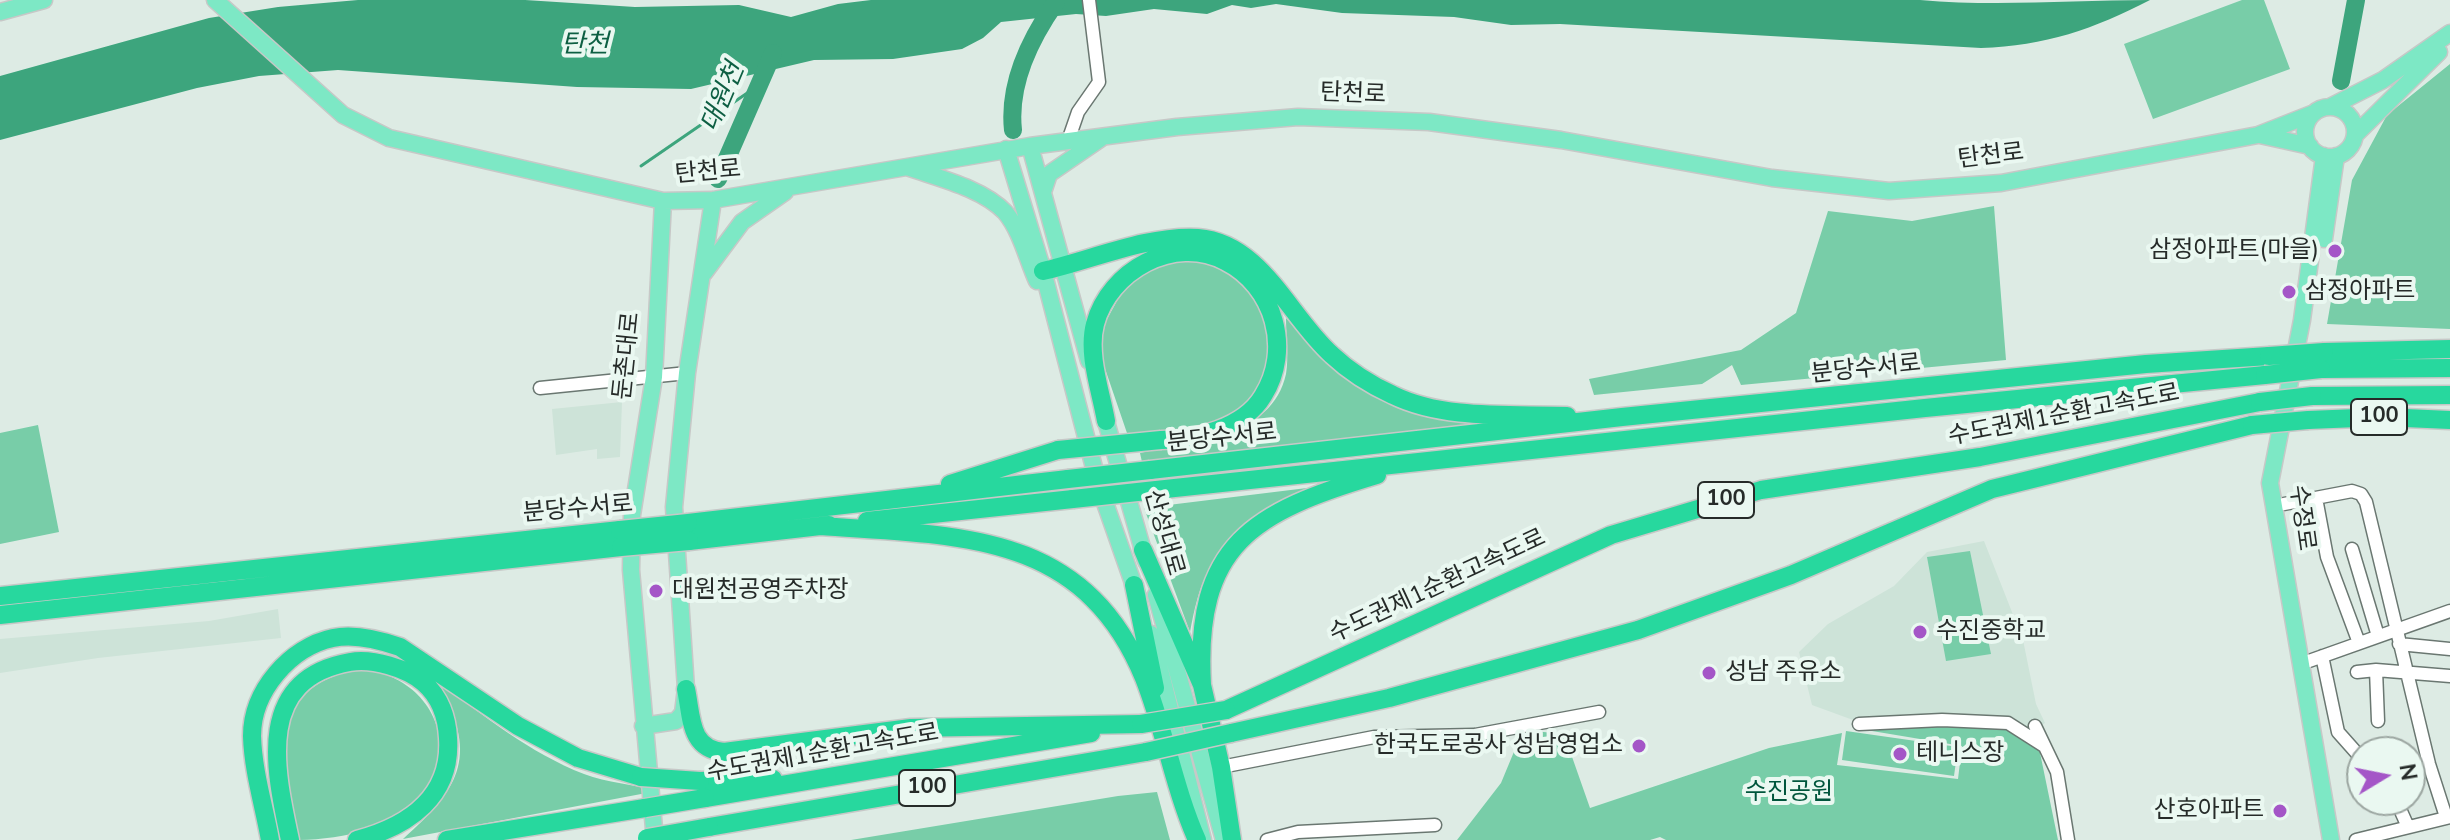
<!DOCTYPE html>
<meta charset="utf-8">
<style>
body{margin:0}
#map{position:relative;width:2450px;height:840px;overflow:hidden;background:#ddebe4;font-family:"Nunito Sans",sans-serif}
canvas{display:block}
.north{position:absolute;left:2346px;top:736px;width:80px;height:80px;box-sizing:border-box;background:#eaf8f1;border:2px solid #9ca6a1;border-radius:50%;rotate:80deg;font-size:22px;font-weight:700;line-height:32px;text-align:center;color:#262b29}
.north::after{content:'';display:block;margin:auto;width:28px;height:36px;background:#a456c7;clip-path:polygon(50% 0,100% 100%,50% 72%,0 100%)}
</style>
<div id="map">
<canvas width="2450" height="840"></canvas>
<div class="north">N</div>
</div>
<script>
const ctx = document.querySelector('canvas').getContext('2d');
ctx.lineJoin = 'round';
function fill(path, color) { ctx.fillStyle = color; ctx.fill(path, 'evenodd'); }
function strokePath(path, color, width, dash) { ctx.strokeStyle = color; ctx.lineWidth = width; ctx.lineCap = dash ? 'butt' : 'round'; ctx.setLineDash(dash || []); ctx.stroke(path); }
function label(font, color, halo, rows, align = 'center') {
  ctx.font = font + ' "Nunito Sans","Noto Sans KR",sans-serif'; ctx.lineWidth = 8; ctx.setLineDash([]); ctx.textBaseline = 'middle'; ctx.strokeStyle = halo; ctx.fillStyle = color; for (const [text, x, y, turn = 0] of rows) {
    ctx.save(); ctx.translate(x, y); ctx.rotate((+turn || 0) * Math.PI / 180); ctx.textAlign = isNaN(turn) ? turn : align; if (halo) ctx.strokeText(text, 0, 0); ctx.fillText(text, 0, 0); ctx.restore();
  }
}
const built = new Path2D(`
 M622,402L620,457L597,459V449L556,455L552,409Z
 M1984,541L2023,640L2036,704L2045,723L2031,732L1991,716L1853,720L1812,705L1799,652L1828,624L1894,586L1927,552Z
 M278,609L281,638L98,658L0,673V639L209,621Z`);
const green = new Path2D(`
 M2242,0H2264L2290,69L2153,119L2124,44Z
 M2450,64V329L2327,324L2352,180L2387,115Z
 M1994,206L2006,360L1741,385L1732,365L1702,384L1594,395L1589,379L1741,350L1796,313L1828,211L1912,221Z
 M1176,260C1189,262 1207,260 1219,265C1284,296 1288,385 1226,419C1198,434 1159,434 1128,436L1099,351L1106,321L1124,288L1146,271Z
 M1286,318L1310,346L1349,380L1426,416L1496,425L1142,462L1140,453C1192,442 1272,438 1286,374C1289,357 1286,335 1286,318Z
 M38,425L59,532L0,544V433Z
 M1307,488C1285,502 1226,547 1211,567C1199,585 1194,611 1190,632L1144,508Z
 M1970,551L1991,654L1946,661L1927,557Z
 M361,669C405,673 442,706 440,752C440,766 437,782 428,793C397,828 344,839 299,840C283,766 261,686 361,669Z
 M437,681C484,716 530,753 584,774C607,783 634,784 657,791L403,839C463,786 478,754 437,681Z
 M1911,724L2005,728L2039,748L2058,840H1666L1660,837L1650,840H1457L1501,783L1523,730L1564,734L1590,808L1769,748L1842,733L1837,765L1958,779L1962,746L1866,730Z
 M1846,731L1958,747L1954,776L1842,760Z
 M1157,792L1170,840H851L1118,796Z`);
const water = new Path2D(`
 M358,0H525L635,7L739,5L791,17L838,4L871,0H1920C1997,7 2073,0 2150,0C2094,29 2045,46 1981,48L1560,24L1511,25L1454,17L1342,13L1276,4L1251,8L1232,5L1207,14L1154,9L1106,16L1076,14L1001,22L983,38L962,49L893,59L814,60L691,89L577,87L338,70L259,76L197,88L0,140V76L209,18L278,7Z`);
const stream = new Path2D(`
 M641,166L756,87`);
const river = new Path2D(`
 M2341,81L2356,0
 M1013,130C1008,84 1030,39 1056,2
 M718,179L773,53`);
const minor = new Path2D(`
 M1068,141L1078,112L1099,82L1089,0
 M540,388L687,373
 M2316,498L2327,557L2359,643
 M2284,504L2352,491L2361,494L2366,502L2429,764L2446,817
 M2352,549L2378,636
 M2399,644L2450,649
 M2322,656L2338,732L2362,759
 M2309,661L2450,611
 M2376,670L2450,676
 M2357,672L2376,670L2378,721
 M1859,724L1942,720L2008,723L2044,746
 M2035,726L2057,772L2068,840
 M1221,767L1374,737L1475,735L1599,712
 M2396,800L2408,827
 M1267,840L1298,832L1435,825
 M2356,840L2450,817`);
const major = new Path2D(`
 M215,0L343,115L389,138L663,201L713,200L1030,146L1177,127L1298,117L1429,122L1561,140L1772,178L1889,191L2001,183L2258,135L2314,113
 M0,12L44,0
 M2330,107L2383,80L2450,33
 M2305 132a25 25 0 1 1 50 0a25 25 0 1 1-50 0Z
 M2260,135L2310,146
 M2355,135L2439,52
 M1030,146L1089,361
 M1006,149L1043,271L1098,483L1138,597
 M2324,156L2302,320L2270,483L2331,840
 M907,167C938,178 982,188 1005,212C1021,231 1027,259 1037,281
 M1043,192L1049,174L1103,137
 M2324,239L2336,156
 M704,273L742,222L785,192
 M1103,411L1146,561
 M1156,595L1224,840
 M1151,634L1203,840
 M643,726L676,721L683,713L686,689L674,507L687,373L713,200
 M655,840L631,570L632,515L654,377L663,201`);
const highway = new Path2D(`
 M1043,271C1092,260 1147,235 1198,238C1262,243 1289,317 1332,355C1349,371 1371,385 1393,395C1444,420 1511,414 1567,416
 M2324,352L2450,349
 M2321,369L2450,368
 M2312,396L2450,395
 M2308,420L2383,417L2450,420
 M1106,421C1101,392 1087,354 1095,324C1109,271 1174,234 1225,261C1275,286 1292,350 1263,396C1244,428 1195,440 1161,440
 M1150,470L1622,417L2146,364L2269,356
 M950,484L1058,450
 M1156,490L1925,408L2265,375
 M867,521L1073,499
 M688,523L1068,479
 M820,526C955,536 1083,529 1144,678C1165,731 1174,788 1197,840
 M689,541L829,525
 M1143,550L1202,685L1221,767L1232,840
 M1134,585L1155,688
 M0,596L620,530
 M0,615L621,547
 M1202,685C1194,544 1253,512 1377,475
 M686,689C692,717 689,749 724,752L911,728L1141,724
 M1226,710L1611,535L1761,490L1980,457L2260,402
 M1231,733L1389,698L1638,630L1791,575L1992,489L2252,425
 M700,781L773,779
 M705,798L1091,733
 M709,827L1146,752
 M270,840C264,806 253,771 252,736C252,691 290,647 333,638C355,633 380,640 400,647L518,726L578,758L641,777
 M290,840C275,770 254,679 350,662C372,658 407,668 424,683C440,697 447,718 448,738C452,796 409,826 357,840
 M447,840L645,808`);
const highwayBridge = new Path2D(`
 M2269,356L2324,352
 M2265,375L2321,369
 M2260,402L2312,396
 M2252,425L2308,420
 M1058,450L1161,440
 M1068,479L1150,470
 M1073,499L1156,490
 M620,530L688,523
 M621,547L689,541
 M1141,724L1226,710
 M1146,752L1231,733
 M641,777L700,781
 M645,808L705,798
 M647,838L709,827`);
const markers = [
 [2335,251,8,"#a456c7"],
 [2289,292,8,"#a456c7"],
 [656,591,8,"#a456c7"],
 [1920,632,8,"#a456c7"],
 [1709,673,8,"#a456c7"],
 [1639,746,8,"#a456c7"],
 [1900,754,8,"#a456c7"],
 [2280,811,8,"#a456c7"]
];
const shields = [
 [2379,417,56],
 [1726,500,56],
 [927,788,56]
];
const shieldNames = [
 ["100",2379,417],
 ["100",1726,500],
 ["100",927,788]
];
const streetNames = [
 ["탄천로",1353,95,2],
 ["탄천로",1991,157,-7],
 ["탄천로",708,173,-5],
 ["둔촌대로",628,356,-84],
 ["분당수서로",1866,370,-6],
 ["수도권제1순환고속도로",2064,416,-11],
 ["분당수서로",1222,439,-6],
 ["분당수서로",578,510,-5],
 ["수정로",2301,518,82],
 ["산성대로",1163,533,74],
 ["수도권제1순환고속도로",1438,587,-25],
 ["수도권제1순환고속도로",823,754,-10]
];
const poiNames = [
 ["삼정아파트(마을)",2319,251,"right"],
 ["삼정아파트",2305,292],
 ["대원천공영주차장",672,591],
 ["수진중학교",1936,632],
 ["성남 주유소",1725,673],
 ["한국도로공사 성남영업소",1623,746,"right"],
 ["테니스장",1916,754],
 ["산호아파트",2264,811,"right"]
];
const parkNames = [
 ["수진공원",1789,793]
];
const waterNames = [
 ["탄천",585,46],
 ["대원천",724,98,-67]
];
fill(built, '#cde3d8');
fill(green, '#78cda8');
fill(water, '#3da57d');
strokePath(stream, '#3da57d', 3);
strokePath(river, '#3da57d', 18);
strokePath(minor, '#6a7771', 15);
strokePath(major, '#c7c8c7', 19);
strokePath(highway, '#c7c8c7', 21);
strokePath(minor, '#fff', 12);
strokePath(major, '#7de8c5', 16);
strokePath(highway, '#27d89e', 18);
strokePath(highwayBridge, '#c7c8c7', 21, []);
strokePath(highwayBridge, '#27d89e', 18);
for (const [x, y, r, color] of markers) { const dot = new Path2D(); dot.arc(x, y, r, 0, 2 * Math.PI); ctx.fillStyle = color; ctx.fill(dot); strokePath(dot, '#eaf8f1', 3); }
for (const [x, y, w] of shields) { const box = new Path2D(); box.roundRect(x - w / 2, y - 18, w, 36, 6); ctx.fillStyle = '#eaf8f1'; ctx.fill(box); strokePath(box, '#262b29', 2); }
label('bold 22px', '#262b29', null, shieldNames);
label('24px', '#262b29', '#eaf8f1', streetNames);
label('24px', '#262b29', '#eaf8f1', poiNames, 'left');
label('24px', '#00563c', '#eaf8f1', parkNames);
label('italic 26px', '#0e5f43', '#eaf8f1', waterNames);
</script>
